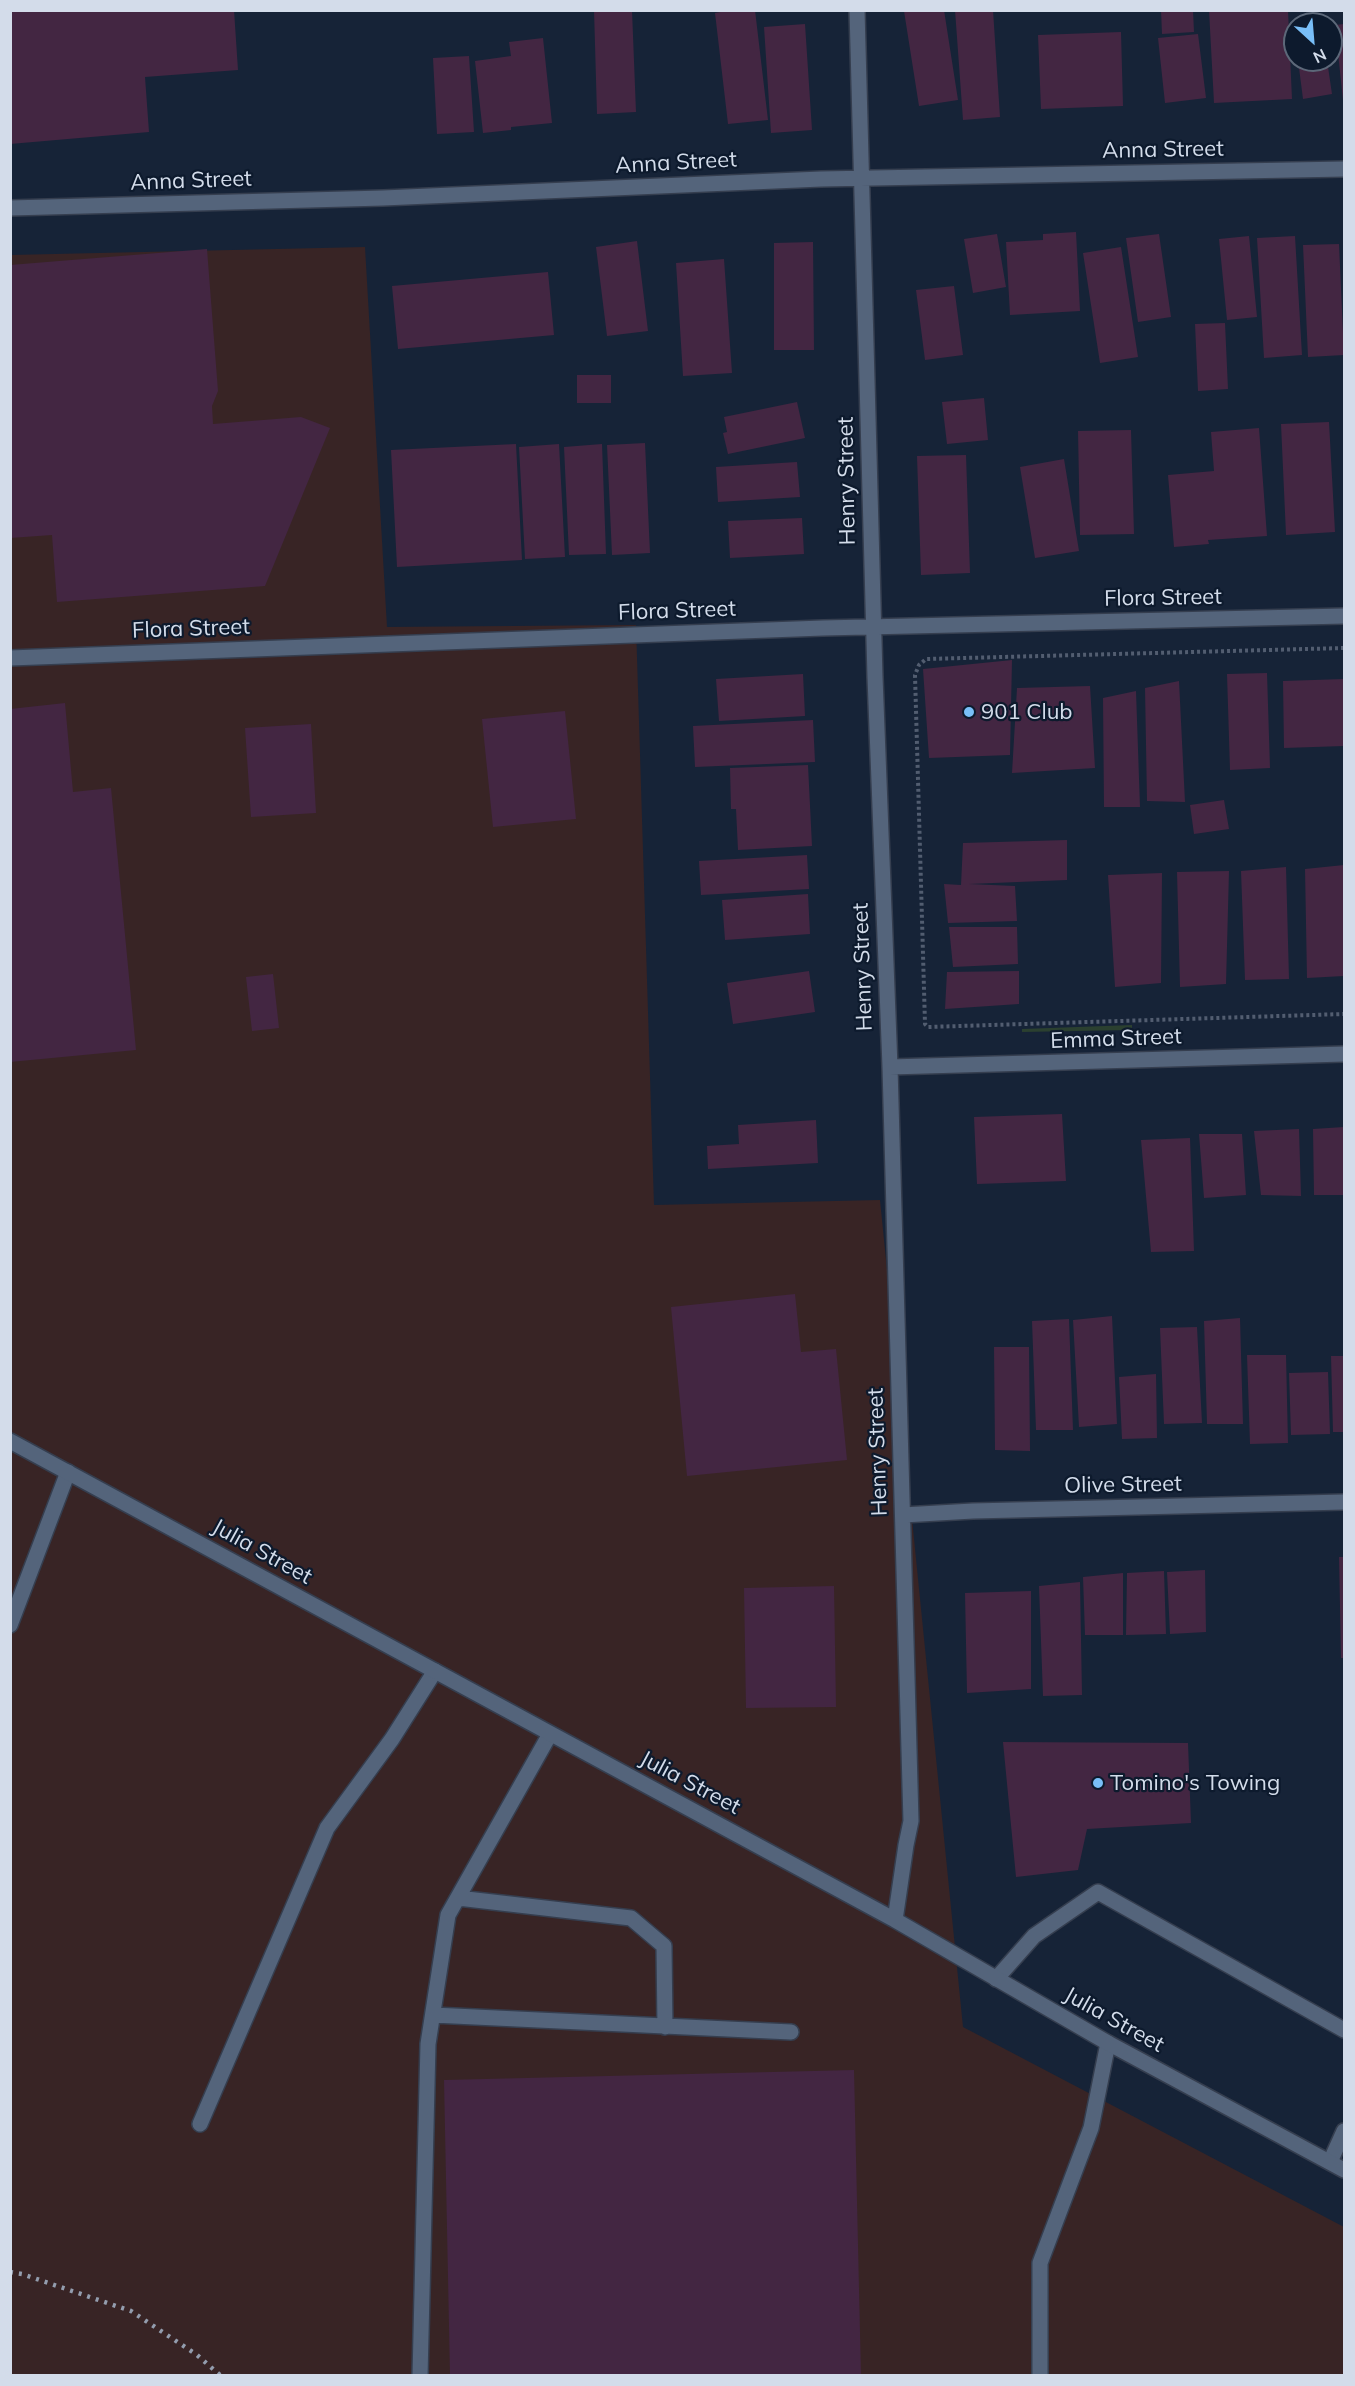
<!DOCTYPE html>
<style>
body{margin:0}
#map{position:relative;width:1355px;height:2386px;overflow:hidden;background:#162337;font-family:Mulish,sans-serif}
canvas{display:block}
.frame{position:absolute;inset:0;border:12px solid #d3dcea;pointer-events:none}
.north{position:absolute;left:1283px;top:12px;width:60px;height:60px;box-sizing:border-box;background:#0d1a2d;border:2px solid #5c6879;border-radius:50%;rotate:154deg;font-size:16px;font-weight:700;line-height:24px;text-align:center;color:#d3dcea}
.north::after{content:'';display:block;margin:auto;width:21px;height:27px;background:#79bff8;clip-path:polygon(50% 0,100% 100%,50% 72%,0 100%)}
</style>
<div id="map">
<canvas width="1355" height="2386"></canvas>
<div class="frame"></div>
<div class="north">N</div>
</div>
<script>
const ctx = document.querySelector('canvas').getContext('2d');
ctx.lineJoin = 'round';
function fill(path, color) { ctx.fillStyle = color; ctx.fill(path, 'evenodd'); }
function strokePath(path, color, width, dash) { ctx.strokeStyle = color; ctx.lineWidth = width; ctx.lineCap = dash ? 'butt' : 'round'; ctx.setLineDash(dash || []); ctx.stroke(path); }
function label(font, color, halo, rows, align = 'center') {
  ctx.font = font + ' Mulish,sans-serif'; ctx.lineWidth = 4.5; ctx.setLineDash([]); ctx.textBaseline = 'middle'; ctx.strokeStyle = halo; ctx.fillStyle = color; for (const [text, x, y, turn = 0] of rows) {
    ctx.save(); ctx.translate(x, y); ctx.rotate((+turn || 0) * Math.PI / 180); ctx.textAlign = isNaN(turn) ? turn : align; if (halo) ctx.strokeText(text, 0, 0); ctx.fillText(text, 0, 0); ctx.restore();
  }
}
const industrial = new Path2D(`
 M365,247L387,627L636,625L654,1205L880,1200L963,2027L1344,2227V2375H11L10,255Z`);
const green = new Path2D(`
 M1132,1025V1030L1022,1032V1029Z`);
const building = new Path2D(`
 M10,10H234L238,70L145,77L149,132L10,144Z
 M594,10H632L636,112L597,114Z
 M731,10H755L768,120L728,124L715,13Z
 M908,10H944L958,100L919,106L904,11Z
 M955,10H993L1000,117L963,120Z
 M1161,10H1193L1194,32L1162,34Z
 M1209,10H1288L1292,99L1214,103Z
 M805,24L812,130L771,133L764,27Z
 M1344,24V100H1343L1335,25Z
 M1121,32L1123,106L1041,109L1038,35Z
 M1198,34L1206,98L1165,103L1158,38Z
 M543,38L552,123L511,127V130L483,133L475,61L511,56L509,42Z
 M469,56L474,132L437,134L433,58Z
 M1298,60H1327L1332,94L1303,99Z
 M1076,232L1080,311L1010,315L1006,242L1043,240V234Z
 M997,234L1006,287L973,293L964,239Z
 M1159,234L1171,317L1138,322L1126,238Z
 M1249,236L1257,317L1227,320L1219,239Z
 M1295,236L1302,355L1264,358L1257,238Z
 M637,241L648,331L607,336L596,247Z
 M813,242L814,350H774V243Z
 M1339,244L1344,355L1308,357L1303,245Z
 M1121,247L1138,357L1100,363L1083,253Z
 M207,249L218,391L212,406L213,424L301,417L330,428L265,586L57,602L52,535L10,538V265Z
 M724,259L732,373L683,376L676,263Z
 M548,272L554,335L398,349L392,286Z
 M954,286L963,355L925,360L916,290Z
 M1225,323L1228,389L1198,391L1195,324Z
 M577,375H611V403H577Z
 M984,398L988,440L947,444L942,402Z
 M797,402L805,438L728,454L723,433L727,432L724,417Z
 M1329,422L1335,532L1286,535L1281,424Z
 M1259,428L1267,536L1208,540L1209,544L1174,547L1168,475L1214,471L1211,432Z
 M1131,430L1134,534L1080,535L1078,431Z
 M645,443L650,553L612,555L607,445Z
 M516,444L522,560L397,567L391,450Z
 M559,444L565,557L525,559L519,447Z
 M602,444L606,554L569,555L564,447Z
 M966,455L970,573L921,575L917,456Z
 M1064,459L1079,551L1035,558L1020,467Z
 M797,462L800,497L718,502L716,467Z
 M802,518L804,554L730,558L728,521Z
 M1012,660L1010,755L929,758L923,669Z
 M1267,673L1270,768L1230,770L1227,674Z
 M803,674L805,716L719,721L716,679Z
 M1344,679V746L1284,748L1283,681Z
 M1179,681L1185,802L1147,801L1145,688Z
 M1090,686L1095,768L1012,773L1017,688Z
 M1136,691L1140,807H1104L1103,698Z
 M65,703L73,792L111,788L136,1050L10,1062V709Z
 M565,711L576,819L493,827L482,719Z
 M813,720L815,762L695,767L693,726Z
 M311,724L316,813L251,817L245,728Z
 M808,765L812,846L738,850L736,809H731L730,768Z
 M1224,800L1229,829L1194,834L1190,805Z
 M1067,840V880L969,884L1015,886L1017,921L948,923L944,884L961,885L963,843Z
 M807,855L809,889L701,895L699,861Z
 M1344,865V976L1307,978L1305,869Z
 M1286,867L1289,979L1245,980L1241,871Z
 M1229,871L1226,984L1180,987L1177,872Z
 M1162,873L1161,983L1115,987L1108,875Z
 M808,894L810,934L725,940L722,900Z
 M949,927H1017L1018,964L953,967Z
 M809,971L815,1012L733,1024L727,983Z
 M1019,971V1004L945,1009L947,972Z
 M273,974L279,1028L252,1031L246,977Z
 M1062,1114L1066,1181L977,1184L974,1117Z
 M816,1120L818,1163L708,1169L707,1146L739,1144L738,1125Z
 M1344,1127V1195H1314L1313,1129Z
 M1299,1129L1301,1196L1261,1195L1254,1131Z
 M1199,1134H1242L1246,1195L1204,1198Z
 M1190,1138L1194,1251L1151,1252L1141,1140Z
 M795,1294L801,1352L836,1349L847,1460L687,1476L671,1307Z
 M1112,1316L1117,1424L1079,1427L1073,1320Z
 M1240,1318L1243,1424H1207L1204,1321Z
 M1069,1319L1073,1430H1036L1032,1321Z
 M1197,1327L1202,1423L1164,1424L1160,1328Z
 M994,1347H1029L1030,1451L995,1450Z
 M1247,1355H1286L1288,1443L1250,1444Z
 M1331,1356H1344V1432H1333Z
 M1328,1372L1330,1434L1291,1435L1289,1373Z
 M1156,1374L1157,1438L1122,1439L1119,1377Z
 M1339,1557H1344V1658H1341Z
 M1205,1570L1206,1632L1170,1634L1167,1572Z
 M1164,1571L1166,1634L1126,1635L1127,1573Z
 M1123,1573V1635H1085L1083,1577Z
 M1080,1582L1082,1695L1043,1696L1039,1586Z
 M834,1586L836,1707L746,1708L744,1588Z
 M1031,1591V1689L967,1693L965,1593Z
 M1003,1742L1188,1743L1191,1823L1087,1829L1078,1870L1016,1877Z
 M854,2070L861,2376H450L444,2080Z`);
const path = new Path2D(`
 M1344,648L926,659L919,665L915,675L925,1024L928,1027L1344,1014`);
const service = new Path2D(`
 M10,1625L68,1472
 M458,1898L631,1918L664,1946L665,2027
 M996,1979L1034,1936L1098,1892L1344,2030
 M433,2015L791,2032
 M200,2124L327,1828L392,1739L435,1671
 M1330,2162L1344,2131
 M420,2376L428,2044L448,1915L550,1734
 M1040,2376V2263L1091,2128L1108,2043`);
const minor = new Path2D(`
 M857,10L875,677L890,1067L911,1821L906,1845L895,1920
 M10,208L383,198L821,179L1344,169
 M10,658L823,628L1344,616
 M890,1067L1344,1054
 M10,1441L895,1920L1108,2043L1344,2170
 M903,1515L973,1511L1344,1502`);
const rail = new Path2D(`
 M10,2272L22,2274L131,2311L197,2355L221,2376`);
const markers = [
 [969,712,6,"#79bff8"],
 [1098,1783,6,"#79bff8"]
];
const streetNames = [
 ["Anna Street",1163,150,-1],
 ["Anna Street",676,163,-3],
 ["Anna Street",191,181,-2],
 ["Henry Street",847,481,-91],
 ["Flora Street",1163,598,-1],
 ["Flora Street",677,611,-2],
 ["Flora Street",191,629,-2],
 ["Henry Street",863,967,-92],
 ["Emma Street",1116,1039,-2],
 ["Henry Street",878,1452,-92],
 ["Olive Street",1123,1485,-1],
 ["Julia Street",262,1552,29],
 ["Julia Street",690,1783,28],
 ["Julia Street",1114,2020,29]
];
const poiNames = [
 ["901 Club",981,712],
 ["Tomino's Towing",1110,1783]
];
fill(industrial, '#382425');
fill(green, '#2b4030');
fill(building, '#432642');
strokePath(service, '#353e4f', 18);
strokePath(minor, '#353e4f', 18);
strokePath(path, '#525d70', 4, [3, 3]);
strokePath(service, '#54647b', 15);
strokePath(minor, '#54647b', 15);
strokePath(rail, '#939dae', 4.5, [3, 6]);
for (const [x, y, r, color] of markers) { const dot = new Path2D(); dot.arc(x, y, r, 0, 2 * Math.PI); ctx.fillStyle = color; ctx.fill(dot); strokePath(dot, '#0d1a2d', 2); }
label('22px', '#d3dcea', '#0d1a2d', streetNames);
label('22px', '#d3dcea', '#0d1a2d', poiNames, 'left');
</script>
